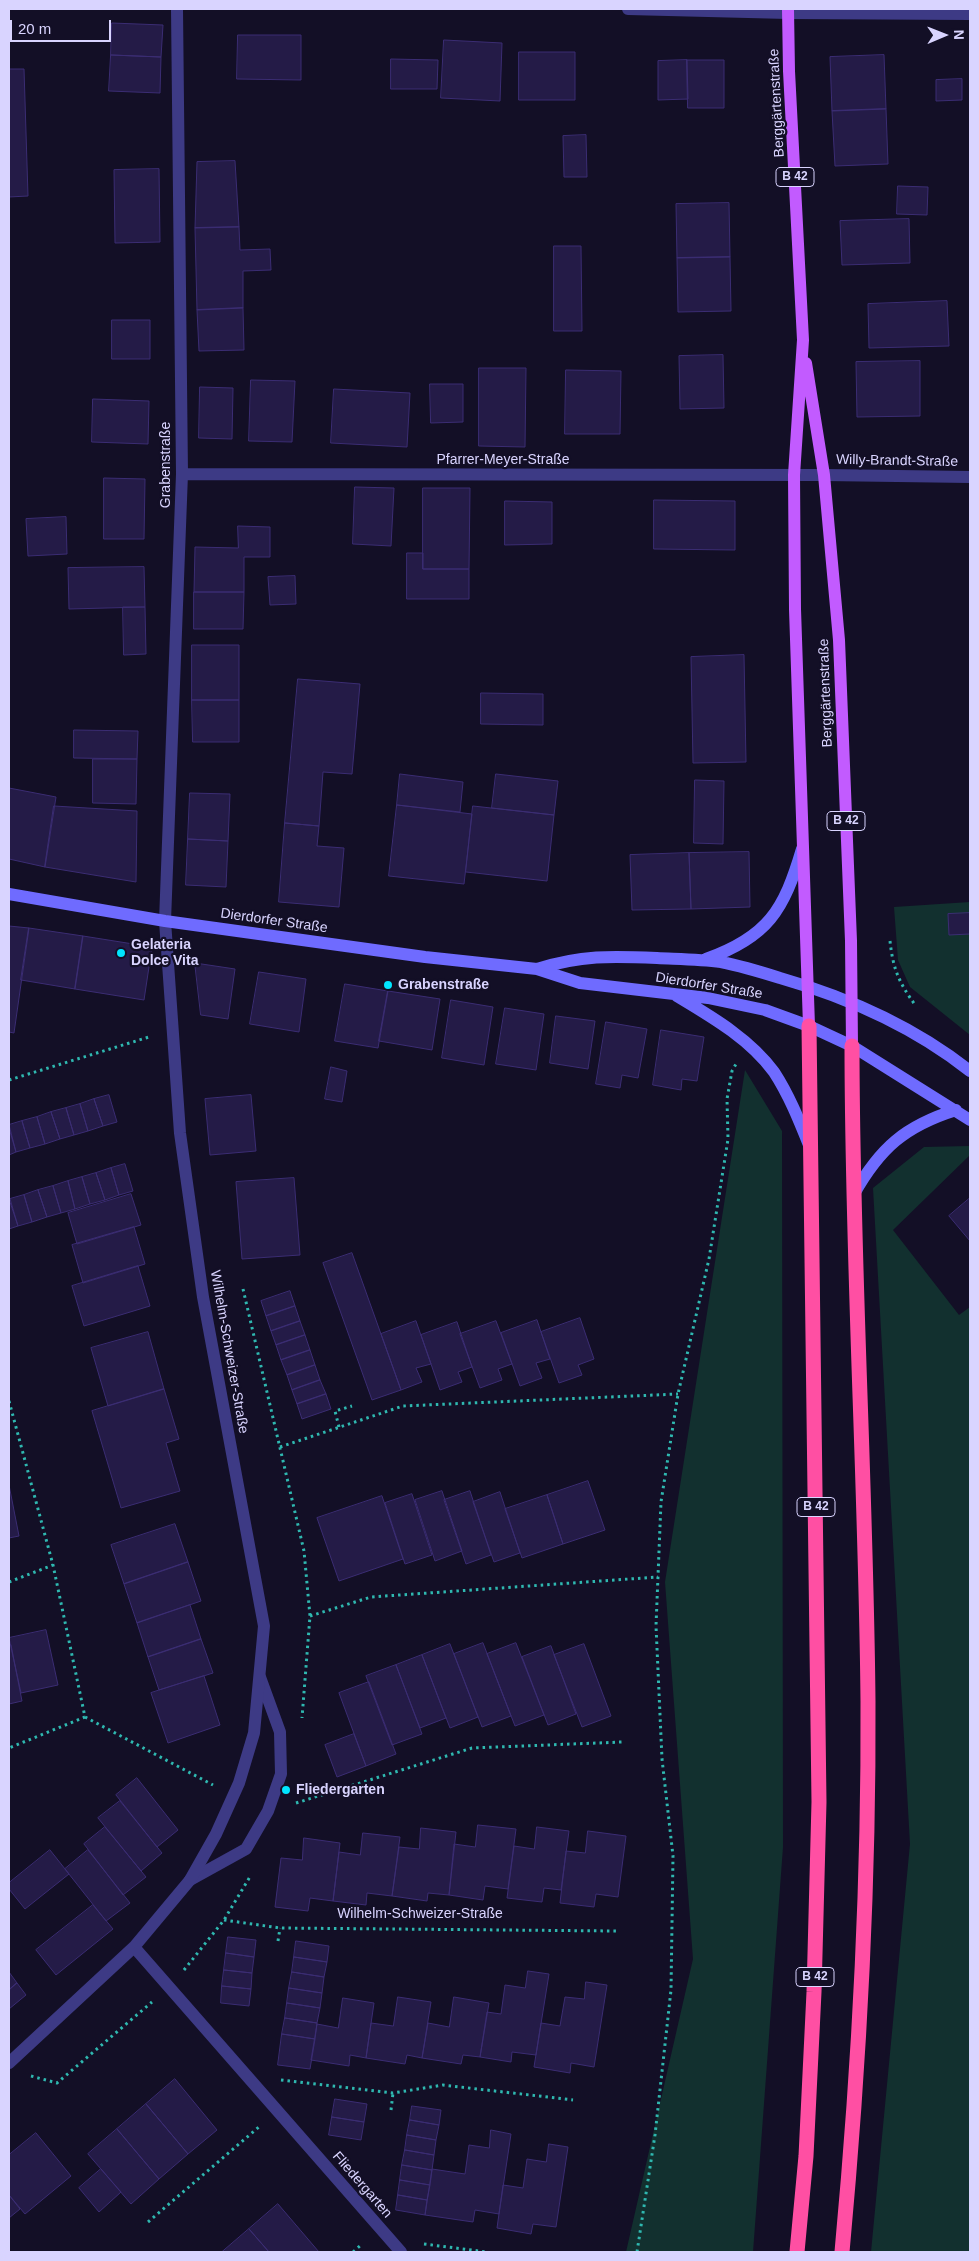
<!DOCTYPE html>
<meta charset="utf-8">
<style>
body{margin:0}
#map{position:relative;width:979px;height:2261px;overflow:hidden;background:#130f26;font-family:Helvetica,sans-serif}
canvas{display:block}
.frame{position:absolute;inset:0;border:10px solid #d9d4ff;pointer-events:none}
.north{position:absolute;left:919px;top:10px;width:50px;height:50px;-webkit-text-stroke:4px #130f26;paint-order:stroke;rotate:89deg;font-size:14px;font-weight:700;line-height:20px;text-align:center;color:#d9d4ff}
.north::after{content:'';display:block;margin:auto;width:18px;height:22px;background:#d9d4ff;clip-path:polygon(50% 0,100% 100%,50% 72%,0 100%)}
.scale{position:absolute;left:10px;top:20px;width:101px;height:22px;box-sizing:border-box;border:2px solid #d9d4ff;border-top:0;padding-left:6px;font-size:15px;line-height:18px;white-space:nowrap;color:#d9d4ff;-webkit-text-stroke:4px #130f26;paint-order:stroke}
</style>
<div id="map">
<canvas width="979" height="2261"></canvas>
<div class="frame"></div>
<div class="north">N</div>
<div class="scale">20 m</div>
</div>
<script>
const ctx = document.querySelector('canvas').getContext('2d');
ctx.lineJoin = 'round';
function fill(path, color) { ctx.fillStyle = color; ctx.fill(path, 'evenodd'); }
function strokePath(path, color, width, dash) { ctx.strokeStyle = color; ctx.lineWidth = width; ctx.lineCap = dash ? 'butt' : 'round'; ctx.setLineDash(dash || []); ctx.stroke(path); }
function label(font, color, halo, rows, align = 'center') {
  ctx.font = font + ' Helvetica,sans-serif'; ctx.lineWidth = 4.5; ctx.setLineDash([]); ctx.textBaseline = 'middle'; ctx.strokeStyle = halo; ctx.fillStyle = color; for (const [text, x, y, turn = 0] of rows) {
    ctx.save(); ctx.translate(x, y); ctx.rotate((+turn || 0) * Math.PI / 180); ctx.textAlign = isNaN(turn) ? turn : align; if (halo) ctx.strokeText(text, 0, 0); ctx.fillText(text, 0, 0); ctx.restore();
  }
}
const green = new Path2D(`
 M970,902V1035L910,987L898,960L894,907Z
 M745,1070L782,1131L783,1847L753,2252H626L693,1959L665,1582Z
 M970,1146V1155L893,1230L959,1315L970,1307V2252H871L910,1844L873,1188L924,1147Z`);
const building = new Path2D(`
 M112,23L163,25L161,57L111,55Z
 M238,35H301V80L237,79Z
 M444,40L502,43L500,101L441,98Z
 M519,52H575V100H519Z
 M111,55L161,57L160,93L109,91Z
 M884,55L886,109L832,111L830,57Z
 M391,59L438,60L437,89H391Z
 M687,60H724V108H688Z
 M687,60L688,99L658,100V61Z
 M9,69H24L28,196L9,197Z
 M962,79V100L936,101V80Z
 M886,109L888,164L835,166L832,111Z
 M586,135L587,177H564L563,136Z
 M235,161L239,227L195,228L197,162Z
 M159,169L160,242L115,243L114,170Z
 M898,186L928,187L927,215L897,214Z
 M729,203L730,257L677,258L676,204Z
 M909,219L910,263L842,265L840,221Z
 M239,227L240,250L270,249L271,270L243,271V308L197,310L195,228Z
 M554,246H581L582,331H554Z
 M730,257L731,311L678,312L677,258Z
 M947,301L949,346L869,348L868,304Z
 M243,308L244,350L199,351L197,310Z
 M112,320H150V359H112Z
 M723,355L724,408L680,409L679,356Z
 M920,361V416L857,417L856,362Z
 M479,368H526L525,447L479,446Z
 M566,370L621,371L620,434H565Z
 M251,380L295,381L292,442L249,441Z
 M430,384H463V422L431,423Z
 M200,387L233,388L232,439L199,438Z
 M334,389L410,393L407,447L331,443Z
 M93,399L149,401L148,444L92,442Z
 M104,478L145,479L144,539H104Z
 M355,487L394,488L391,546L353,544Z
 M423,488H470L469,569H423Z
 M654,500L735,501V550L654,549Z
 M505,501L552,502V544L505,545Z
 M66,517L67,554L28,556L26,519Z
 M238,526L270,527V557H244V592H194L195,547L238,548Z
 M407,553H423V569H469V599H407Z
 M144,567L145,607L69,609L68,568Z
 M295,576L296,604L270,605L268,577Z
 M194,592H244L243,629H194Z
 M123,607H145L146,654L124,655Z
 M192,645H239V700H192Z
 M744,655L746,762L693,763L691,657Z
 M298,679L360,684L352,774L323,772L319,826L285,823Z
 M481,693L543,694V725L481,724Z
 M192,700H239V742H193Z
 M74,730L138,731L137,759L74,758Z
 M93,759H137L136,804L93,803Z
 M400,774L463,782L460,812L397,805Z
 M496,774L558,781L554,815L492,808Z
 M695,780L724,781L723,844L694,843Z
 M9,788L56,797L45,867L9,859Z
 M190,793L230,794L228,841L188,839Z
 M397,805L472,814L464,884L389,876Z
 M54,806L137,811L136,882L45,867Z
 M473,806L554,815L547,881L466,872Z
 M285,823L319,826L317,846L344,848L339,907L279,902Z
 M188,839L228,841L226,887L186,885Z
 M749,852L750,907L691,909L689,853Z
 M689,853L691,909L632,910L630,855Z
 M970,913V934L949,935L948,914Z
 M9,926L29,928L14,1033L9,1032Z
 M29,928L83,936L75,989L21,980Z
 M83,936L152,947L144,1000L75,989Z
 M195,963L235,969L228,1019L201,1015Z
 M259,972L306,979L299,1032L250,1024Z
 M345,984L388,991L378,1048L335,1041Z
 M388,991L440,999L432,1050L379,1041Z
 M451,1000L493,1007L484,1065L442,1058Z
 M505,1008L544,1014L536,1070L496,1064Z
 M556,1016L595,1021L588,1069L550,1063Z
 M606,1022L647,1029L638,1078L622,1075L620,1088L596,1084Z
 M661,1030L704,1037L697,1081L682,1079L681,1090L653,1085Z
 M331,1067L347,1071L342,1102L325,1099Z
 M109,1095L117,1122L103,1126L94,1099Z
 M251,1095L256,1151L210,1155L205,1099Z
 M94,1099L103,1126L88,1131L80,1104Z
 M80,1104L88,1131L74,1135L66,1108Z
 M66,1108L74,1135L60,1139L51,1112Z
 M51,1112L60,1139L45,1144L37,1117Z
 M37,1117L45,1144L30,1148L22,1121Z
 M22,1121L30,1148L16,1152L9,1125Z
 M9,1128L16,1152L9,1155Z
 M125,1164L133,1191L119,1195L111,1168Z
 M111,1168L119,1195L105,1200L96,1173Z
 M96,1173L105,1200L90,1204L82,1177Z
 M82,1177L90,1204L75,1209L68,1181Z
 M294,1178L300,1255L242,1259L236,1182Z
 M68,1181L75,1209L61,1213L53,1186Z
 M53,1186L61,1213L47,1217L38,1190Z
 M38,1190L47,1217L32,1222L24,1195Z
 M131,1194L141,1225L77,1244L68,1213Z
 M24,1195L32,1222L18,1226L10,1199Z
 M970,1198V1241L949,1216Z
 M9,1199L18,1226L9,1229Z
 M134,1227L145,1264L83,1283L72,1245Z
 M352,1253L401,1390L372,1400L323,1263Z
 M138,1266L150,1306L84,1326L72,1286Z
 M290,1291L295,1306L266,1316L261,1301Z
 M295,1306L300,1321L271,1331L266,1316Z
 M580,1318L594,1359L578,1365L582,1375L559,1383L541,1332Z
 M537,1320L550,1359L536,1363L542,1378L520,1386L501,1333Z
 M300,1321L305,1335L276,1345L271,1331Z
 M416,1321L431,1364L416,1368L422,1382L401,1390L381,1334Z
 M496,1321L512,1364L498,1369L502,1380L480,1388L460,1334Z
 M457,1322L472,1367L458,1372L462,1382L440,1390L421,1335Z
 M148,1332L164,1389L108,1406L91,1348Z
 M305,1335L310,1350L281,1360L276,1345Z
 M310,1350L315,1365L287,1375L281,1360Z
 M315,1365L320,1380L292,1390L287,1375Z
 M320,1380L326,1394L297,1404L292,1390Z
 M164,1389L179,1439L166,1443L180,1491L121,1508L92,1411Z
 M326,1394L331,1409L302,1419L297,1404Z
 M588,1481L605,1530L563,1544L547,1495Z
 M9,1485L19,1536L9,1538Z
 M442,1491L462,1551L435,1561L415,1500Z
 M470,1491L491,1555L466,1564L444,1500Z
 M500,1492L520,1553L494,1562L473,1502Z
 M412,1494L432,1555L405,1564L385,1503Z
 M547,1495L563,1544L522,1558L505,1509Z
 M382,1496L403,1559L339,1581L317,1518Z
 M175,1524L188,1562L124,1584L111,1545Z
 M188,1562L201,1601L137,1623L124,1584Z
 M190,1605L201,1639L148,1657L137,1623Z
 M46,1630L58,1685L21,1693L9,1638Z
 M201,1639L213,1673L159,1690L148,1657Z
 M483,1643L511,1716L482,1727L454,1654Z
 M516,1643L544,1715L515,1726L487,1654Z
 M450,1644L478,1717L450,1728L422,1655Z
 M584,1644L611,1716L582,1727L554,1655Z
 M11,1645L22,1701L9,1704V1646Z
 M551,1646L576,1714L548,1725L522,1657Z
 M422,1655L446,1718L420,1728L396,1665Z
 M396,1665L422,1734L392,1745L366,1676Z
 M204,1676L220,1725L168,1743L151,1693Z
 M369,1682L396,1754L366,1766L339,1693Z
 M354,1734L366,1766L337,1777L325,1745Z
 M137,1778L178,1830L157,1847L116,1795Z
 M120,1801L162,1853L141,1871L98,1818Z
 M478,1825L516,1829L508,1889L485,1886L483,1900L449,1895L454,1844L475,1847Z
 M105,1827L146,1877L123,1895L84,1844Z
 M537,1827L569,1831L561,1890L544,1888L542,1902L507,1898L514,1846L534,1849Z
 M421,1828L456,1832L449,1895L428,1893L427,1901L392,1896L399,1847L419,1849Z
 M588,1831L626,1836L618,1897L596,1894L594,1907L560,1903L566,1851L585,1853Z
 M363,1833L400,1837L392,1896L367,1893L366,1905L333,1901L339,1852L360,1855Z
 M304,1838L340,1843L333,1901L310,1898L308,1911L275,1907L281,1858L302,1860Z
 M50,1850L69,1874L25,1909L9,1889V1883Z
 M88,1850L130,1903L106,1921L65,1869Z
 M93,1905L113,1929L56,1975L36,1950Z
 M228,1937L256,1940L254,1957L226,1953Z
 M296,1941L329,1946L327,1962L294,1957Z
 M226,1953L254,1957L252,1973L224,1970Z
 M294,1957L327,1962L324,1977L292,1972Z
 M224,1970L252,1973L251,1989L222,1986Z
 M528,1971L549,1974L536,2055L512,2052L511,2062L480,2057L487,2012L501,2014L505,1985L525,1988Z
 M9,1972L17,1983L9,1990Z
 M292,1972L324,1977L322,1993L289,1988Z
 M586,1982L607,1985L594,2067L571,2063L570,2073L534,2067L541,2023L560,2026L565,1997L584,1999Z
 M17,1983L26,1995L9,2009V1990Z
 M222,1986L251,1989L249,2006L221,2003Z
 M289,1988L322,1993L320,2008L287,2003Z
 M398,1997L431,2002L422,2058L407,2055L405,2064L366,2058L371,2023L393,2026Z
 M454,1997L489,2003L480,2057L463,2055L461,2064L422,2058L428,2023L449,2027Z
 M343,1998L374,2003L366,2058L350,2055L349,2066L311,2060L317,2024L338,2028Z
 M287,2003L320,2008L317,2023L285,2018Z
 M285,2018L317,2023L315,2039L282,2034Z
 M282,2034L315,2039L310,2069L278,2065Z
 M175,2079L217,2130L188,2154L146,2104Z
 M335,2099L367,2104L364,2122L332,2117Z
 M146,2104L188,2154L159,2179L117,2129Z
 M412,2106L441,2110L439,2125L410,2120Z
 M332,2117L364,2122L361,2140L329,2135Z
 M410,2120L439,2125L436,2140L407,2135Z
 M117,2129L159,2179L131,2204L88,2154Z
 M491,2130L511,2134L499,2214L475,2210L473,2222L425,2215L432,2169L465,2174L469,2145L489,2148Z
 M36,2133L71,2176L25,2214L9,2195V2155Z
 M407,2135L436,2140L434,2155L405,2150Z
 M549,2144L568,2147L556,2227L533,2224L531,2234L497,2228L503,2185L523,2188L527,2159L546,2162Z
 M405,2150L434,2155L432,2170L402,2165Z
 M402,2165L432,2170L430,2185L400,2180Z
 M101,2169L121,2192L99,2212L79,2188Z
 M400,2180L430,2185L427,2200L398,2195Z
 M9,2195L20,2209L9,2218Z
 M398,2195L427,2200L425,2215L396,2210Z
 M278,2204L319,2252H269L249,2229Z
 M249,2229L269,2252H222Z`);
const path = new Path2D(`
 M890,941C893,969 899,983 916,1006
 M9,1080L149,1037
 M243,1289L304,1551L310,1616L302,1718
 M9,1401L53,1565L85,1717L9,1748
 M339,1427L335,1411L352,1406
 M280,1447L403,1406L678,1394
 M9,1582L53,1565
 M310,1616L371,1597L658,1577
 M85,1717L213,1785
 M296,1803L472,1748L622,1742
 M224,1920L280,1928L616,1931
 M278,1941L280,1928
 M184,1970L224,1920L251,1875
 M31,2076L57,2083L152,2002
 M281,2080L393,2093L443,2085L573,2100
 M391,2110L393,2093
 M148,2222L260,2126
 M424,2244L487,2252
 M353,2252L362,2244
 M637,2252L655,2135L671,1990L673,1856L662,1759L656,1626L661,1502L678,1394L709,1259L728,1139L727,1099L732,1071L736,1064`);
const lane = new Path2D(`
 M190,1880L246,1849L268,1811L281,1774L280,1732L260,1677`);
const street = new Path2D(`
 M628,9L788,13L970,14
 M182,474L824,475L970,477
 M134,1947L401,2252
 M9,2063L134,1947L190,1880L216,1834L239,1783L254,1733L264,1626L203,1297L180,1133L165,921L182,474L177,9`);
const secondary = new Path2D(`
 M9,894L165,921L425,957L537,969L580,983L708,998L765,1010L809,1026L852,1046L970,1120
 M706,959C768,937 784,910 802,849
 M537,969C581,955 611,956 657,958C678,959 700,959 721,962C741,966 761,972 780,978C850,998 913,1026 970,1071
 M677,996C712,1017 750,1039 774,1072C789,1095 799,1120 809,1145
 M854,1194C880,1148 905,1126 956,1110`);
const primary = new Path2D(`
 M788,9L789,71L803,340L794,475L795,609L809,1026
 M806,363L824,475L839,640L851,941L852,1046`);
const highway = new Path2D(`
 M797,2252L806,2156L814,1992L819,1802L809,1026
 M842,2252C859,2069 869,1885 868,1701C866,1483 852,1264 852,1046`);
const markers = [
 [121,953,5,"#00e5ff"],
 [388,985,5,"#00e5ff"],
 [286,1790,5,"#00e5ff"]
];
const shields = [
 [795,177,38],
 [846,821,38],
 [816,1507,38],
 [815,1977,38]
];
const shieldNames = [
 ["B 42",795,177],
 ["B 42",846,821],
 ["B 42",816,1507],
 ["B 42",815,1977]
];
const streetNames = [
 ["Berggärtenstraße",777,103,-93],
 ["Pfarrer-Meyer-Straße",503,460],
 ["Willy-Brandt-Straße",897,461,1],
 ["Grabenstraße",166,465,-90],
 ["Berggärtenstraße",826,693,-92],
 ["Dierdorfer Straße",274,921,8],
 ["Dierdorfer Straße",709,986,9],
 ["Wilhelm-Schweizer-Straße",229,1352,80],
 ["Wilhelm-Schweizer-Straße",420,1914],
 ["Fliedergarten",362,2185,49]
];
const poiNames = [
 ["Gelateria",131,945],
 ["Dolce Vita",131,961],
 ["Grabenstraße",398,985],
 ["Fliedergarten",296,1790]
];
fill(green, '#12302f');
fill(building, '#241b47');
strokePath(building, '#3b2d73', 1);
strokePath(path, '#2fb8b0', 3, [2.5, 4]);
strokePath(lane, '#3d3a85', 12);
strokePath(street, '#3d3a85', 12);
strokePath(secondary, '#6f6bff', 12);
strokePath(primary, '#c25bff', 12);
strokePath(highway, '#ff4fa3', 15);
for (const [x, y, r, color] of markers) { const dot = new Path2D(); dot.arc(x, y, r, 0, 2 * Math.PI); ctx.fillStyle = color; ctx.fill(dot); strokePath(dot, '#130f26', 2); }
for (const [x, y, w] of shields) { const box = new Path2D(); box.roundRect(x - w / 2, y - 9.5, w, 19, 4); ctx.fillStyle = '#130f26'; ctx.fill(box); strokePath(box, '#d9d4ff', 1); }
label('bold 12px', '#d9d4ff', null, shieldNames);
label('14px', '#d9d4ff', '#130f26', streetNames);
label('bold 14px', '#d9d4ff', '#130f26', poiNames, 'left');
</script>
